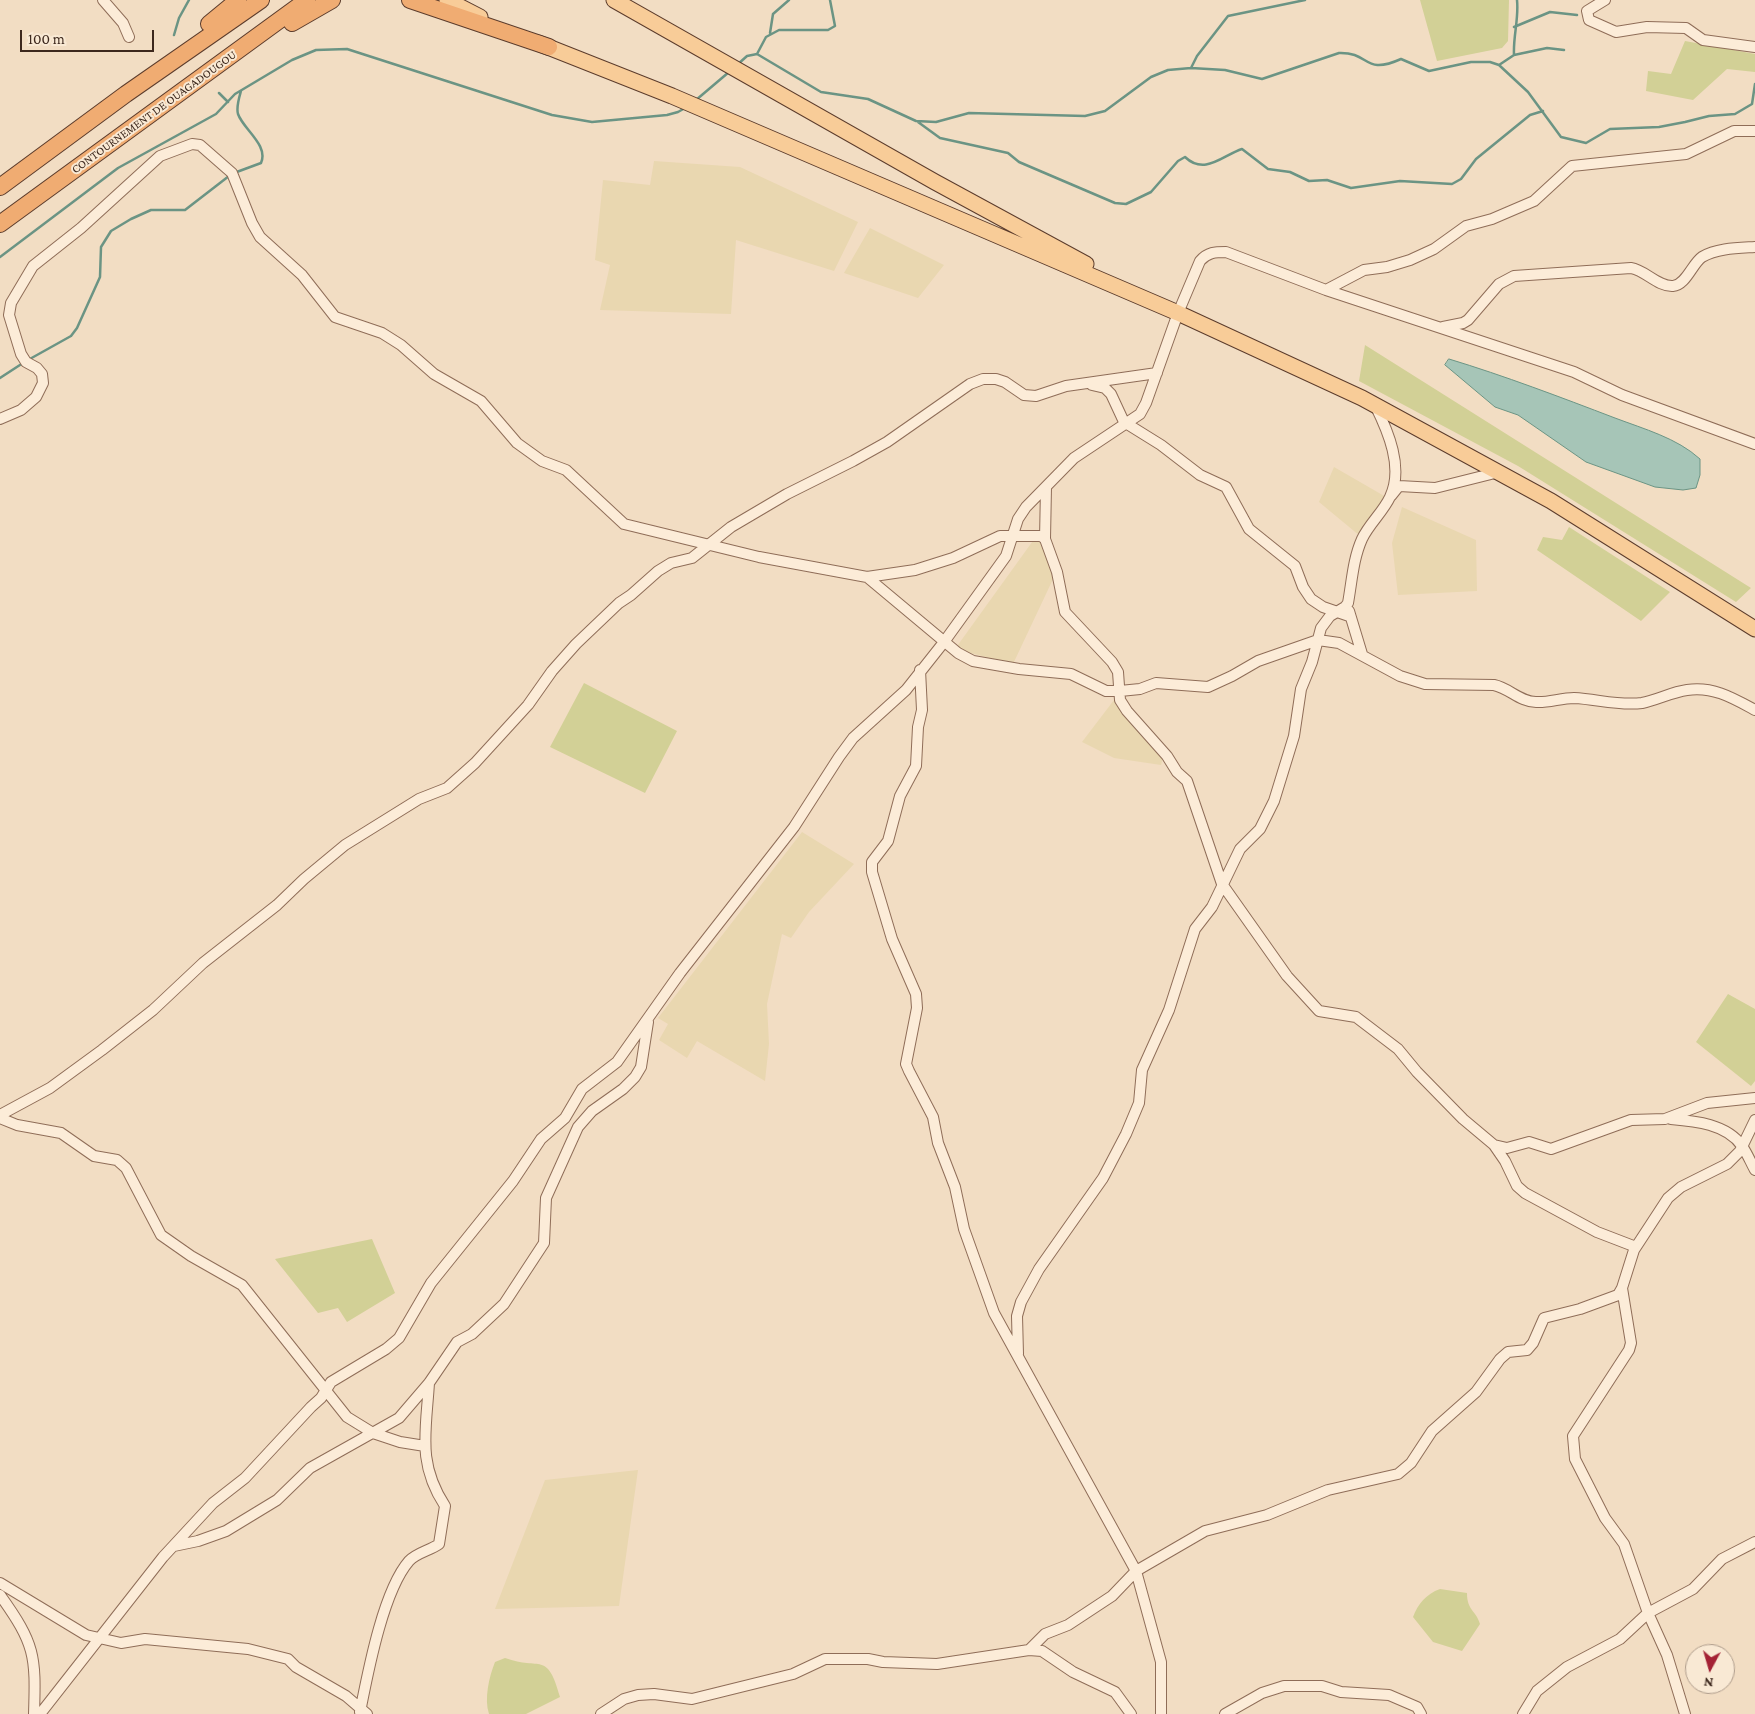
<!DOCTYPE html>
<style>
body{margin:0}
#map{position:relative;width:1755px;height:1714px;overflow:hidden;background:#f2ddc3;font-family:"Crimson Pro",serif}
canvas{display:block}
.north{position:absolute;left:1685px;top:1644px;width:50px;height:50px;box-sizing:border-box;background:#f9e9d4;border:1px solid #ae9c8b;border-radius:50%;rotate:186deg;font-size:14px;font-weight:700;line-height:20px;text-align:center;color:#3d281d}
.north::after{content:'';display:block;margin:auto;width:18px;height:22px;background:#a42235;clip-path:polygon(50% 0,100% 100%,50% 72%,0 100%)}
.scale{position:absolute;left:20px;top:30px;width:134px;height:22px;box-sizing:border-box;border:2px solid #3d281d;border-top:0;padding-left:6px;font-size:15px;line-height:18px;white-space:nowrap;color:#3d281d;-webkit-text-stroke:4px #f9e9d4;paint-order:stroke}
</style>
<div id="map">
<canvas width="1755" height="1714"></canvas>
<div class="north">N</div>
<div class="scale">100 m</div>
</div>
<script>
const ctx = document.querySelector('canvas').getContext('2d');
ctx.lineJoin = 'round';
function fill(path, color) { ctx.fillStyle = color; ctx.fill(path, 'evenodd'); }
function strokePath(path, color, width, dash) { ctx.strokeStyle = color; ctx.lineWidth = width; ctx.lineCap = dash ? 'butt' : 'round'; ctx.setLineDash(dash || []); ctx.stroke(path); }
function label(font, color, halo, rows, align = 'center') {
  ctx.font = font + ' "Crimson Pro",serif'; ctx.lineWidth = 4; ctx.setLineDash([]); ctx.textBaseline = 'middle'; ctx.strokeStyle = halo; ctx.fillStyle = color; for (const [text, x, y, turn = 0] of rows) {
    ctx.save(); ctx.translate(x, y); ctx.rotate((+turn || 0) * Math.PI / 180); ctx.textAlign = isNaN(turn) ? turn : align; if (halo) ctx.strokeText(text, 0, 0); ctx.fillText(text, 0, 0); ctx.restore();
  }
}
const farmland = new Path2D(`
 M654,161L740,167L858,222L834,271L736,240L731,314L600,310L610,265L595,260L603,180L650,185Z
 M870,228L944,265L918,298L844,273Z
 M1334,467L1386,497L1360,536L1319,502Z
 M1402,507L1476,540L1477,591L1398,595L1392,543Z
 M1035,538L1040,539L1054,577L1013,664L955,649Z
 M1114,700L1163,757L1161,765L1114,758L1082,742Z
 M802,832L854,864L809,912L791,938L782,934L767,1004L769,1044L765,1081L697,1041L687,1058L659,1040L668,1024L658,1018Z
 M638,1470L619,1606L495,1609L545,1480Z`);
const green = new Path2D(`
 M1420,0H1509L1508,41L1502,48L1437,61Z
 M1685,41L1755,54V72L1727,69L1693,100L1646,91L1648,71L1671,74Z
 M1365,345L1751,588L1736,602L1518,466L1359,381Z
 M1569,527L1670,592L1641,621L1537,550L1543,537L1562,540Z
 M584,683L677,731L645,793L550,747Z
 M1728,994L1755,1009V1081L1751,1086L1696,1042Z
 M372,1239L395,1293L347,1322L338,1308L318,1313L275,1259Z
 M1440,1589L1467,1593C1467,1611 1476,1610 1480,1624L1462,1651L1433,1642L1413,1617C1418,1604 1426,1594 1440,1589Z
 M505,1658C541,1671 547,1650 560,1697L526,1714H489C484,1699 489,1677 495,1662Z`);
const water = new Path2D(`
 M1449,359C1505,376 1560,397 1615,418C1644,429 1677,438 1700,459V475L1696,488L1683,490L1655,487L1586,462L1518,415L1495,407L1445,365Z`);
const stream = new Path2D(`
 M1514,27L1550,12L1577,15
 M770,33L773,14L789,0
 M174,35L179,18L189,0
 M757,54L766,37L779,30H828L835,26L830,0
 M1514,55L1547,48L1564,50
 M737,65L747,56L757,54L821,92L868,99L916,121L936,122L969,113L1085,116L1105,111L1151,77L1168,70L1191,68L1225,70L1262,79L1339,53C1371,52 1363,76 1401,59L1429,71L1471,62H1490L1499,65L1528,92L1561,137L1586,143L1610,129L1659,127L1685,122L1709,116L1735,114L1752,104L1755,84
 M1499,65L1514,55C1513,36 1519,19 1517,0
 M1191,68L1197,56L1228,16L1305,0
 M219,93L228,102
 M696,100L729,72
 M918,122L940,138L1008,153L1019,162L1115,203L1126,204L1151,192L1178,161L1185,157C1205,176 1223,155 1242,149L1268,169L1290,172L1309,181L1327,180L1351,188L1400,181L1452,184L1461,179L1476,159L1530,115L1543,111
 M234,173L261,163C269,145 243,129 238,114C236,107 239,98 241,91
 M0,257L118,168L216,114L235,94L292,60L316,50L347,49L552,115L592,122L667,115L678,112L685,108
 M28,360L71,336L77,328L100,277L101,247L111,231L131,219L151,210H185L229,176
 M0,378L23,363`);
const minor = new Path2D(`
 M103,0L123,23L129,37
 M1605,0L1587,11L1589,20L1616,32L1647,27L1686,28L1703,40L1755,47
 M1326,290L1364,270L1387,267L1410,260L1434,249L1466,226L1492,219L1534,201L1572,166L1686,154L1734,131H1755
 M1443,327L1463,323L1468,320L1499,284L1514,276L1631,268C1645,270 1658,287 1673,286C1686,285 1692,264 1702,257C1717,248 1739,248 1755,247
 M1092,385L1105,388L1111,394L1124,422L1161,445L1200,475L1226,487L1249,529L1295,566L1303,587L1311,599L1323,607L1349,616
 M0,419L21,410L36,397L43,383L42,374L37,368L26,362L21,354L9,315L11,303L33,266L81,228L160,156L192,144L200,145L232,173L252,223L260,237L302,275L335,317L382,333L401,345L434,374L481,401L517,443L542,461L566,470L624,524L759,557L867,577L915,570L953,558L1000,536H1041L1045,539L1057,572L1065,612L1112,662L1118,672L1120,700L1127,711L1167,756L1177,772L1187,781L1222,884L1287,976L1319,1011L1356,1017L1398,1049L1417,1072L1463,1119L1494,1145L1505,1161L1517,1186L1525,1193L1597,1232L1636,1247
 M1391,496L1399,486L1435,488L1499,472
 M1045,539L1046,487
 M867,577L958,653L973,661L1019,669L1071,674L1106,691H1120L1140,689L1156,683L1208,687L1232,676L1258,661L1318,640L1339,643L1400,676L1425,684L1494,685C1509,688 1520,702 1536,702C1548,703 1561,698 1574,698C1597,699 1618,706 1642,703C1657,700 1672,692 1687,690C1713,686 1733,698 1755,710
 M1349,611L1362,654
 M920,670L922,710L918,727L916,766L900,796L888,841L872,862V872L892,939L916,994L917,1008L906,1064L909,1071L933,1117L938,1143L955,1187L964,1229L994,1313L1136,1571L1161,1662V1714
 M0,1115L50,1088L102,1050L153,1010L203,963L277,905L304,879L345,845L419,799L447,788L475,763L528,705L552,671L576,644L619,603L631,595L658,571L671,563L692,558L731,527L787,494L853,461L887,442L970,384L983,379H996L1005,382L1024,395L1036,396L1066,386L1157,373
 M0,1118L17,1125L61,1133L94,1156L117,1160L126,1168L161,1235L191,1256L242,1285L347,1417L373,1433L400,1442L425,1446
 M1671,1119C1695,1121 1727,1124 1742,1146C1747,1153 1751,1163 1755,1170
 M1494,1145L1507,1148L1529,1142L1551,1149L1631,1120L1665,1119L1707,1103L1755,1098
 M1622,1288L1631,1343L1629,1350L1573,1436L1575,1459L1605,1518L1624,1544L1648,1613L1667,1655L1685,1714
 M1018,1354L1017,1316L1021,1302L1039,1269L1103,1178L1126,1134L1139,1103L1142,1070L1169,1010L1195,929L1212,907L1240,849L1260,829L1274,801L1294,736L1301,689L1312,662L1321,628L1330,616L1345,607L1348,603C1352,581 1353,559 1362,539C1369,524 1383,512 1390,497C1404,468 1388,431 1375,405
 M174,1546L198,1541L226,1531L277,1500L310,1468L399,1418L429,1383L457,1342L472,1334L504,1304L544,1243L546,1198L578,1127L592,1111L623,1089L635,1077L641,1067L648,1022
 M0,1583L86,1635L121,1643L145,1639L248,1649L288,1659L296,1667L346,1696L367,1714
 M0,1595C35,1644 36,1655 34,1714
 M1029,1650L1045,1634L1068,1625L1112,1596L1136,1571L1205,1531L1267,1515L1328,1490L1398,1474L1411,1463L1432,1431L1476,1392L1500,1359L1508,1352L1527,1350L1533,1343L1544,1318L1580,1309L1618,1295L1622,1288L1634,1250L1668,1198L1681,1187L1727,1164L1740,1151L1755,1120
 M360,1712C368,1672 383,1591 409,1561C416,1553 431,1550 439,1544L445,1506C417,1463 426,1432 429,1383
 M40,1714L163,1557L213,1503L245,1478L311,1407L321,1398L331,1382L386,1349L399,1338L431,1283L513,1181L541,1139L565,1118L582,1089L617,1062L680,973L794,827L839,757L853,738L906,690L944,642L1006,556L1018,519L1026,507L1074,458L1140,414L1146,403L1178,313L1200,261C1208,252 1215,252 1226,252L1326,290L1574,372L1622,395L1755,444
 M601,1714L624,1699L638,1695L654,1694L692,1699L793,1674L825,1659H868L883,1662L937,1664L1029,1650L1042,1651L1073,1672L1115,1692L1131,1714
 M1225,1714L1262,1693L1284,1686H1322L1341,1692L1389,1695L1417,1707L1421,1714
 M1523,1714L1537,1691L1567,1667L1620,1639L1648,1613L1693,1589L1722,1559L1755,1542`);
const primary = new Path2D(`
 M447,0L480,17
 M614,0L935,182L1086,264
 M538,43L672,96L1178,313L1362,398L1551,501L1755,629`);
const trunk = new Path2D(`
 M410,0L549,47
 M292,23L332,0
 M209,24L238,0
 M0,187L126,94L261,0
 M0,224L307,0`);
const streetNames = [
 ["CONTOURNEMENT DE OUAGADOUGOU",154,112,-36]
];
fill(farmland, '#e9d7b0');
fill(green, '#d2d096');
fill(water, '#a6c5b7');
strokePath(water, '#6b9484', 1);
strokePath(stream, '#6b9484', 2.5);
strokePath(minor, '#8f6d58', 12);
strokePath(primary, '#5c3c2c', 17);
strokePath(trunk, '#5c3c2c', 18);
strokePath(minor, '#fcecd8', 10);
strokePath(primary, '#f8cc98', 15);
strokePath(trunk, '#f0ac72', 16);
label('12px', '#3d281d', '#f9e9d4', streetNames);
</script>
